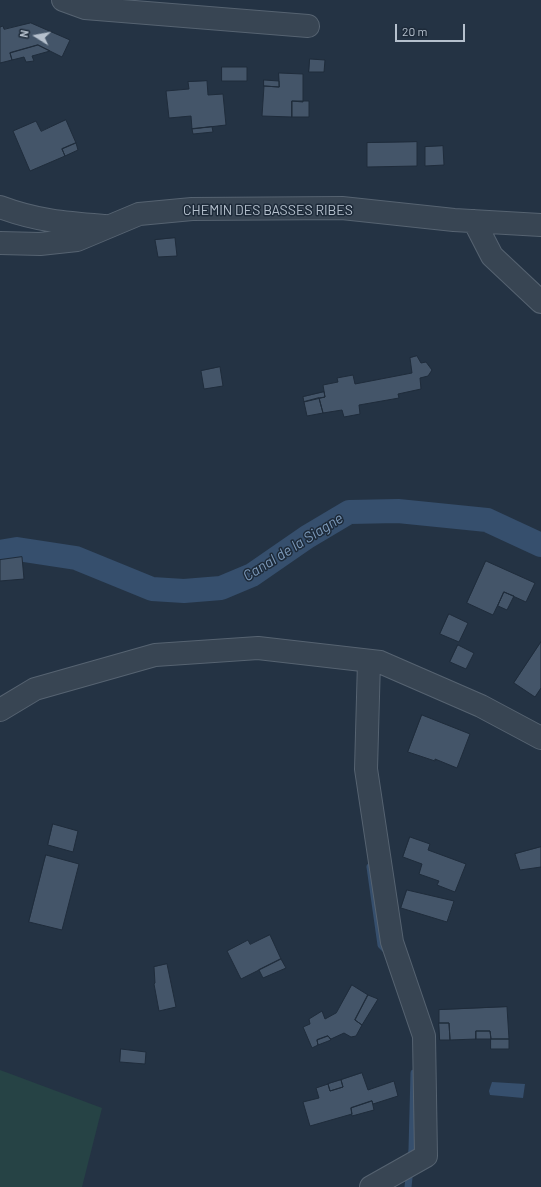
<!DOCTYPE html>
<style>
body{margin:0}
#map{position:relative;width:541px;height:1187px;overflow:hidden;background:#243344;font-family:Barlow,sans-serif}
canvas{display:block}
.north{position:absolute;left:16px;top:16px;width:40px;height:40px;-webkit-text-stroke:3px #1d2a39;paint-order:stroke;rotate:281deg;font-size:11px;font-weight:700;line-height:16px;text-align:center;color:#b5c0cd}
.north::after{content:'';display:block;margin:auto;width:14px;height:18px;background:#b5c0cd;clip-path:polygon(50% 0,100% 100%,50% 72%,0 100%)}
.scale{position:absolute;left:395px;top:24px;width:70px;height:18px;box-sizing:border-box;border:2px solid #b5c0cd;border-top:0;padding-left:5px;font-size:12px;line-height:14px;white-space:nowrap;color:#b5c0cd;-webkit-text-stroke:3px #1d2a39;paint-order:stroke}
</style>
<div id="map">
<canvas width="541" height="1187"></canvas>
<div class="north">N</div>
<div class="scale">20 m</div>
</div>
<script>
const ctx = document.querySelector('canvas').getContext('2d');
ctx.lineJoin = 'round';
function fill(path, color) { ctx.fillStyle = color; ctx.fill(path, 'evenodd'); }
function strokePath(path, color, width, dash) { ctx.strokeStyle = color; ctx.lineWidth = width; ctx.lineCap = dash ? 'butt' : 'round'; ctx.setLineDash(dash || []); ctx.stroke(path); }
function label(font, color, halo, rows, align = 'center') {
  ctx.font = font + ' Barlow,sans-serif'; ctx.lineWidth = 3; ctx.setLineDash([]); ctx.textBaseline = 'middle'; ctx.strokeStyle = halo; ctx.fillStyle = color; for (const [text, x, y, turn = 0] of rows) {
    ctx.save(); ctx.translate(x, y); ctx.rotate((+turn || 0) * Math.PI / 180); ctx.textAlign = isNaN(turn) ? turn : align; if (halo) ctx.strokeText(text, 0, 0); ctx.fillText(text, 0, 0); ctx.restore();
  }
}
const green = new Path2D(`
 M0,1070L102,1108L82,1187H0Z`);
const water = new Path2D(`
 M492,1082L525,1084L523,1098L490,1095L489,1091Z`);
const stream = new Path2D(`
 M370,867L381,945L389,953
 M408,1187L412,1149L414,1073`);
const canal = new Path2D(`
 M0,552L17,549L76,558L152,589L184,591L221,588L252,575L307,537L349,512L398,511L487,520L541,545`);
const building = new Path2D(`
 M31,23L70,40L62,57L38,45L10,53L12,60L0,63V27L3,26L4,29Z
 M38,45L50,51L32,56L34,61L26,62L24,57L12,60L10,53Z
 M310,59L325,60L324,72H309Z
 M222,67H247V81H222Z
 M279,73L303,74V102L292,101V117L262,116L264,86L279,87Z
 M264,80L279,81V87L264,86Z
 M207,81L208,95L223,94L226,125L192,129L191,116L169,118L166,91L189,89L188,82Z
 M292,101H309V117H292Z
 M66,120L76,143L62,149L65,156L30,171L13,131L36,121L41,131Z
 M212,127L213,132L193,134L192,129Z
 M417,142V166L367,167V143Z
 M76,143L78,150L65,156L62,149Z
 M443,146L444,165L425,166V147Z
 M175,238L177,256L158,257L155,240Z
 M417,356L421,363L426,362L432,370L428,376L420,378L421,389L398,394L399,398L359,405L360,414L344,417L342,410L323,413L319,398L325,397L323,385L338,382L337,378L353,375L355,384L412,373L410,358Z
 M220,367L223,386L204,389L201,371Z
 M324,392L325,397L304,402L303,397Z
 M319,398L323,413L307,416L304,402Z
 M22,557L24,579L0,581V560Z
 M486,561L535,583L526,602L504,592L493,615L467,603Z
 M504,592L514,596L507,610L498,606Z
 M449,614L468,623L459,642L440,634Z
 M541,642V688L535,697L514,683Z
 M458,645L474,653L466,669L450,662Z
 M422,715L470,734L457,768L435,759V761L408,752Z
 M53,824L78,831L73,852L48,845Z
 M410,837L430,844L428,850L466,864L455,892L437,885L439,881L419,874L422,864L403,857Z
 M541,847V867L520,870L515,854Z
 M46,855L79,864L62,930L29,922Z
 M407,890L454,901L447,922L401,908Z
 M270,935L281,959L241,979L227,951L248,940L250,944Z
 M281,959L286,968L263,978L259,970Z
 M167,964L176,1007L159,1011L154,984L155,983L154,967Z
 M352,985L368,995L355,1020L362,1025L356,1036L351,1037L344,1033L331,1039L328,1036L317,1040L318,1045L312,1048L303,1027L310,1024L309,1019L322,1011L325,1019L336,1013Z
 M368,995L378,999L362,1025L355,1020Z
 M507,1007L509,1039H491L490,1031H476V1039L450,1040L449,1023H439V1010Z
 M439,1023H449L450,1040H440Z
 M476,1031H490L491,1039H476Z
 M328,1036L331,1040L318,1045L317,1040Z
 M491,1039H509V1049H491Z
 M121,1049L146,1052L145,1064L120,1062Z
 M362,1073L368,1090L394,1081L398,1096L373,1104L372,1101L351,1108L352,1114L310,1126L303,1102L319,1098L316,1088L328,1084L330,1091L343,1087L341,1080Z
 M341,1080L343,1087L330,1091L328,1084Z
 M372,1101L374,1110L352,1116L351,1108Z`);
const minor = new Path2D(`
 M63,0L85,8L308,26
 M0,207C37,221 67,223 105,226
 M474,221L492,256L541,302
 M0,243L40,244L77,240L139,214L192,209L342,208L454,220L541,225
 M369,661L366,769L392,942L424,1036L426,1156L371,1187
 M0,710L35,689L155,655L258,648L380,662L481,706L541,738`);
const streetNames = [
 ["CHEMIN DES BASSES RIBES",268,210]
];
const waterNames = [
 ["Canal de la Siagne",293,547,-32]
];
fill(green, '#264345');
fill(water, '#364f6d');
strokePath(stream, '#364f6d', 7);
strokePath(canal, '#364f6d', 24);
fill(building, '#445569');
strokePath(building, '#1f2c3b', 1);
strokePath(minor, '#566371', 24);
strokePath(minor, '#384553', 22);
label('14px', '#b5c0cd', '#1d2a39', streetNames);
label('italic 15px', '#7a97b7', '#1d2a39', waterNames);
</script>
